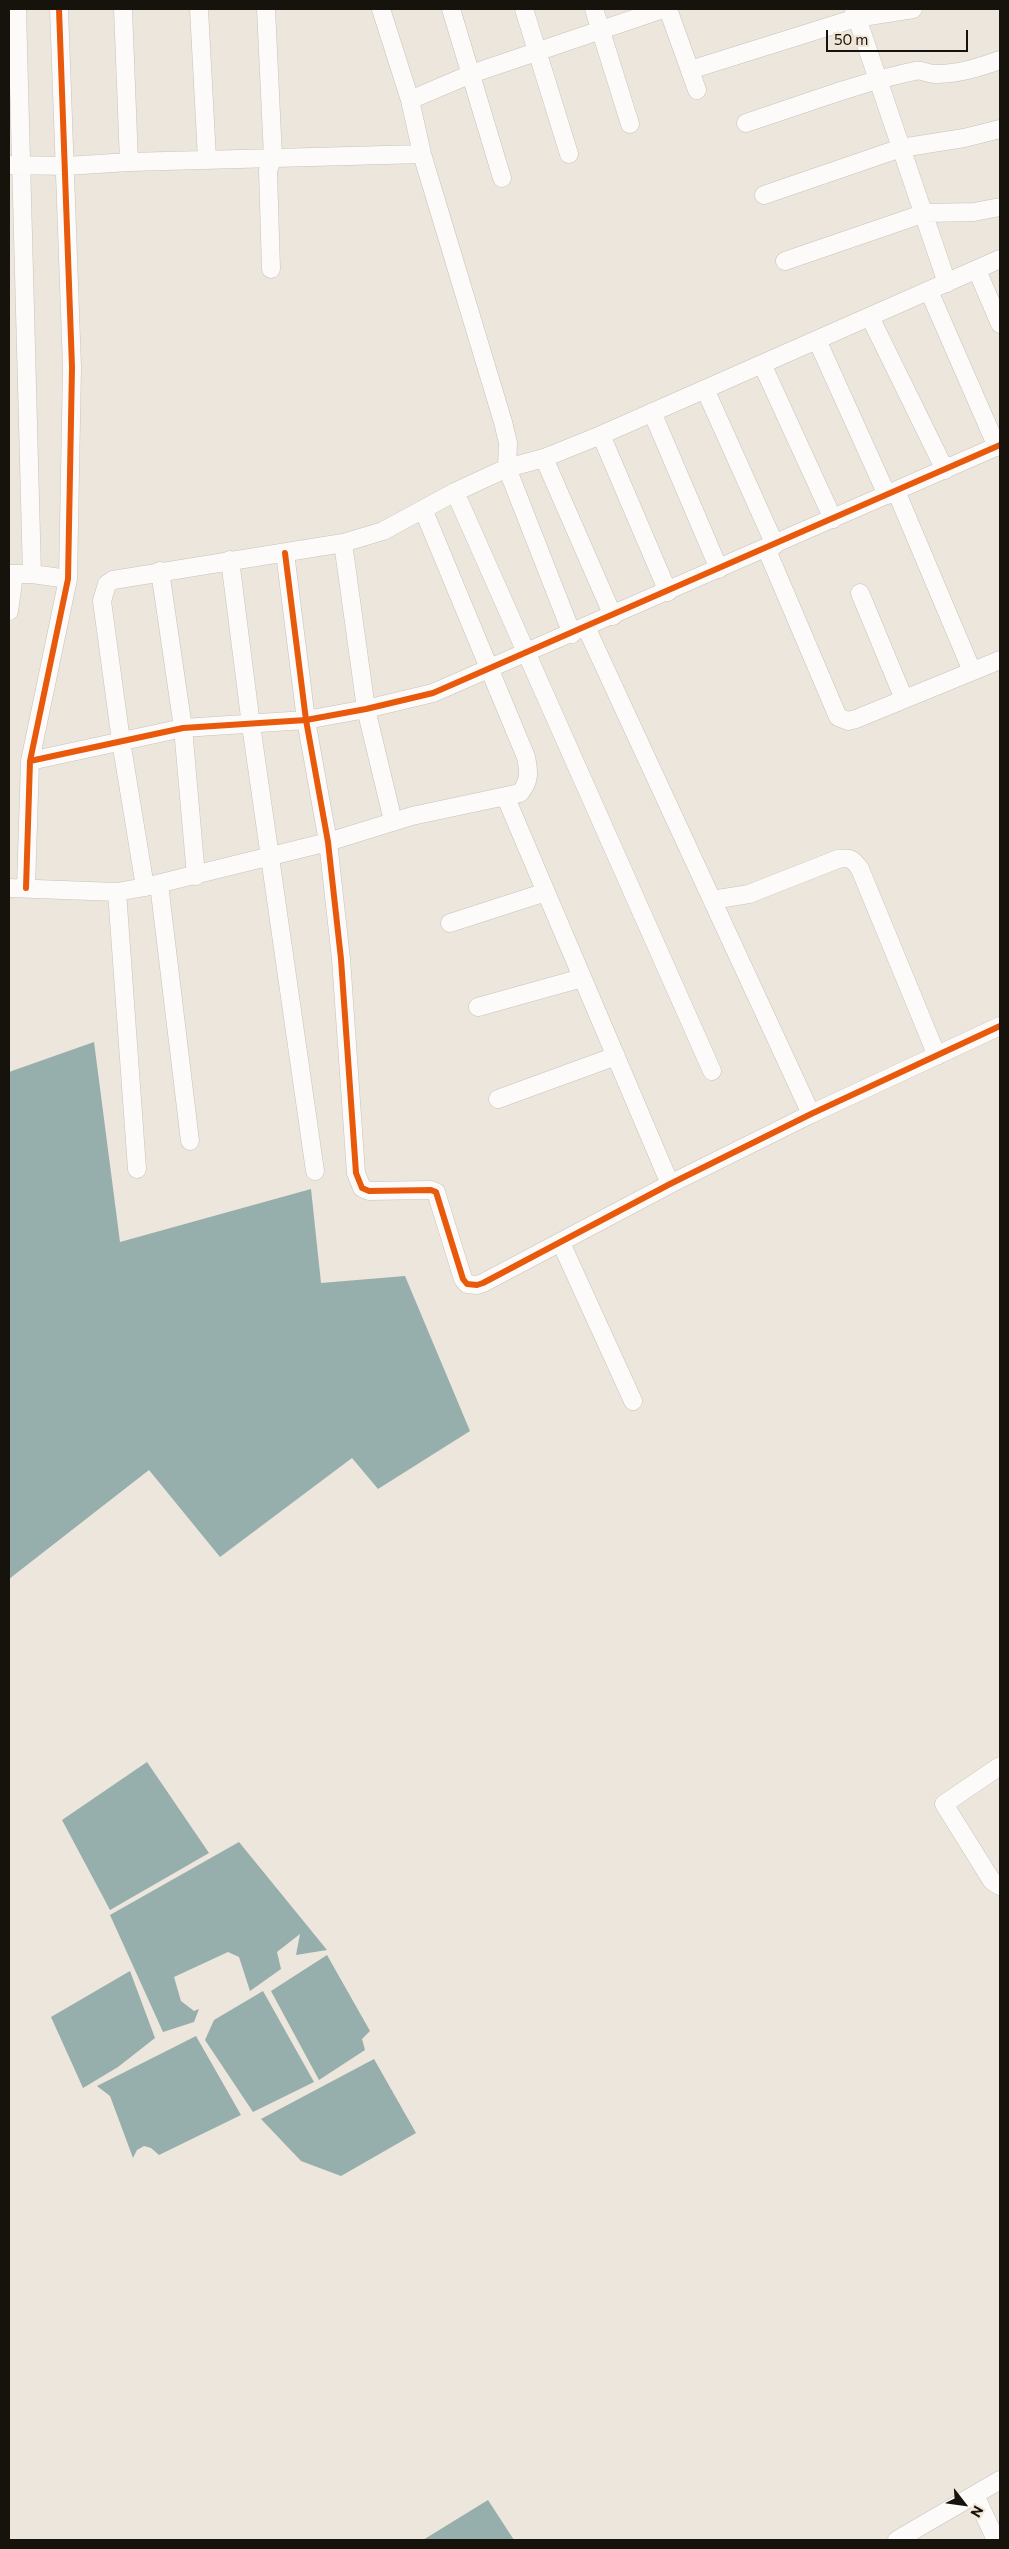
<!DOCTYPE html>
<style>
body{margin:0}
#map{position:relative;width:1009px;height:2549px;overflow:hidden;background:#ece6dc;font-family:Commissioner,sans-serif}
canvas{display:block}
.frame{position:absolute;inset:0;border:10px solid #16120c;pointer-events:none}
.north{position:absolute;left:939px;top:2479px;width:50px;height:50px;-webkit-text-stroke:4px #f2e7d6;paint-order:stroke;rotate:120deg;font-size:14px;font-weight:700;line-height:20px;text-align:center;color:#16120c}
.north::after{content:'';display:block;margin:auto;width:18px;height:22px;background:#16120c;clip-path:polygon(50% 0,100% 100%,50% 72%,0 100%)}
.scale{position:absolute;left:826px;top:30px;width:142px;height:22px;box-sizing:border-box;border:2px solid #16120c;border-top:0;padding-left:6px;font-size:15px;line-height:18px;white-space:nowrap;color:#16120c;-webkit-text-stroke:4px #f2e7d6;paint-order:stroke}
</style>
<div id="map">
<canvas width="1009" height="2549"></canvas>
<div class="frame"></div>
<div class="north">N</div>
<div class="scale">50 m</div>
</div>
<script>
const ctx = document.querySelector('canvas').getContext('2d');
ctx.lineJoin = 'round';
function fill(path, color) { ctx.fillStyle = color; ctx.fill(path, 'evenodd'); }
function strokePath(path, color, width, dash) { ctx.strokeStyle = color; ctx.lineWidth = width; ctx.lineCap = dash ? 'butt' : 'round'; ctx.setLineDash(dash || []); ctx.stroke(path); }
const water = new Path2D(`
 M94,1042L120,1242L311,1189L321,1283L405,1276L470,1431L378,1489L352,1458L220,1557L149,1470L9,1579V1072Z
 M147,1762L209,1853L110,1910L62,1820Z
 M239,1842L327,1950L296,1955L300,1934L277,1952L281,1969L250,1991L239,1957L228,1952L174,1977L181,2001L194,2011L199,2009L194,2022L163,2032L110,1915Z
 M327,1955L370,2031L362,2039L365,2050L319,2080L271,1991Z
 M130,1971L155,2038L118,2067L83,2088L51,2017Z
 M263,1991L314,2082L253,2112L205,2040L214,2020Z
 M196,2036L241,2115L159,2155L151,2148L144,2146L137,2150L133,2158L110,2096L97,2086Z
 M374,2059L416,2133L341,2176L301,2161L261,2119Z
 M488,2500L514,2540H423Z`);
const street = new Path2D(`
 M17,9L32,574
 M123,9L129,162
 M199,9L207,159
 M266,9L273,157L268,171L271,269
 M381,9L410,100L422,154L503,422L508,443L507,468L572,634
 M451,9L502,178
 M524,9L569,154
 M594,9L630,124
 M668,9L697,90
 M854,9L947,283
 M690,70L856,18L913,9
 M410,100L471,74L663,9
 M746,123C802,105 857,83 915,71C922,69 929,75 937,74C959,74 980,67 1000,60
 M9,165L66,166L129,162L422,154
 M764,195L901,148L964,138L1000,129
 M785,261L925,213L974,212L1000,207
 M977,270L1000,324
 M929,291L997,447
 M870,317L945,470
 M817,340L887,495
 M762,364L833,519
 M705,389L775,545
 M652,412L719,569
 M601,435L668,592
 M544,458L613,616
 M896,491L972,671
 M455,492L712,1071
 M343,543L366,709L393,821
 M766,548L838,717L848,721L856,719L1000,660
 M285,553L306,720L328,842L341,959L356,1173L362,1188L369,1191L431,1190L436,1192L463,1279L467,1284L477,1285L483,1283L670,1184L811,1114L1000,1026
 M230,560L251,725L315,1171
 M160,571L183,728L196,876
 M9,574H32L68,579
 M860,593L904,699
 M9,611L14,574
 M586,627L811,1114
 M30,761L183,728L306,720L366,709L433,693L1000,445
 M506,798L670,1184
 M159,884L190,1141
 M145,887L121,741L102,601L107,584L113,580L343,543L383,531L455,492L507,468L544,458L601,435L1000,259
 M9,888L117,892L145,887L328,842L412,816L520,793C530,781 529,772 526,757L423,509
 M26,888L30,761L68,579L72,367L59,9
 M117,892L137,1169
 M712,900L749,894L838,859C850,857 853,859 860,869L937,1056
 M450,923L546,892
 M478,1007L582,978
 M498,1099L616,1056
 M561,1243L633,1401
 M1000,1766L944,1804L992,1881L1000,1886
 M975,2495L996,2540
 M897,2540L1000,2480`);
const cycleway = new Path2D(`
 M285,553L306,720L328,842L341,959L356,1173L362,1188L369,1191L431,1190L436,1192L463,1279L467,1284L477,1285L483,1283L670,1184L811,1114L1000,1026
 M30,761L183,728L306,720L366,709L433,693L1000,445
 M26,888L30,761L68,579L72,367L59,9`);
fill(water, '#96aeac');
strokePath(street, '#c7c2ba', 19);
strokePath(street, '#fcfbfa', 18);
strokePath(cycleway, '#e8590c', 6);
</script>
